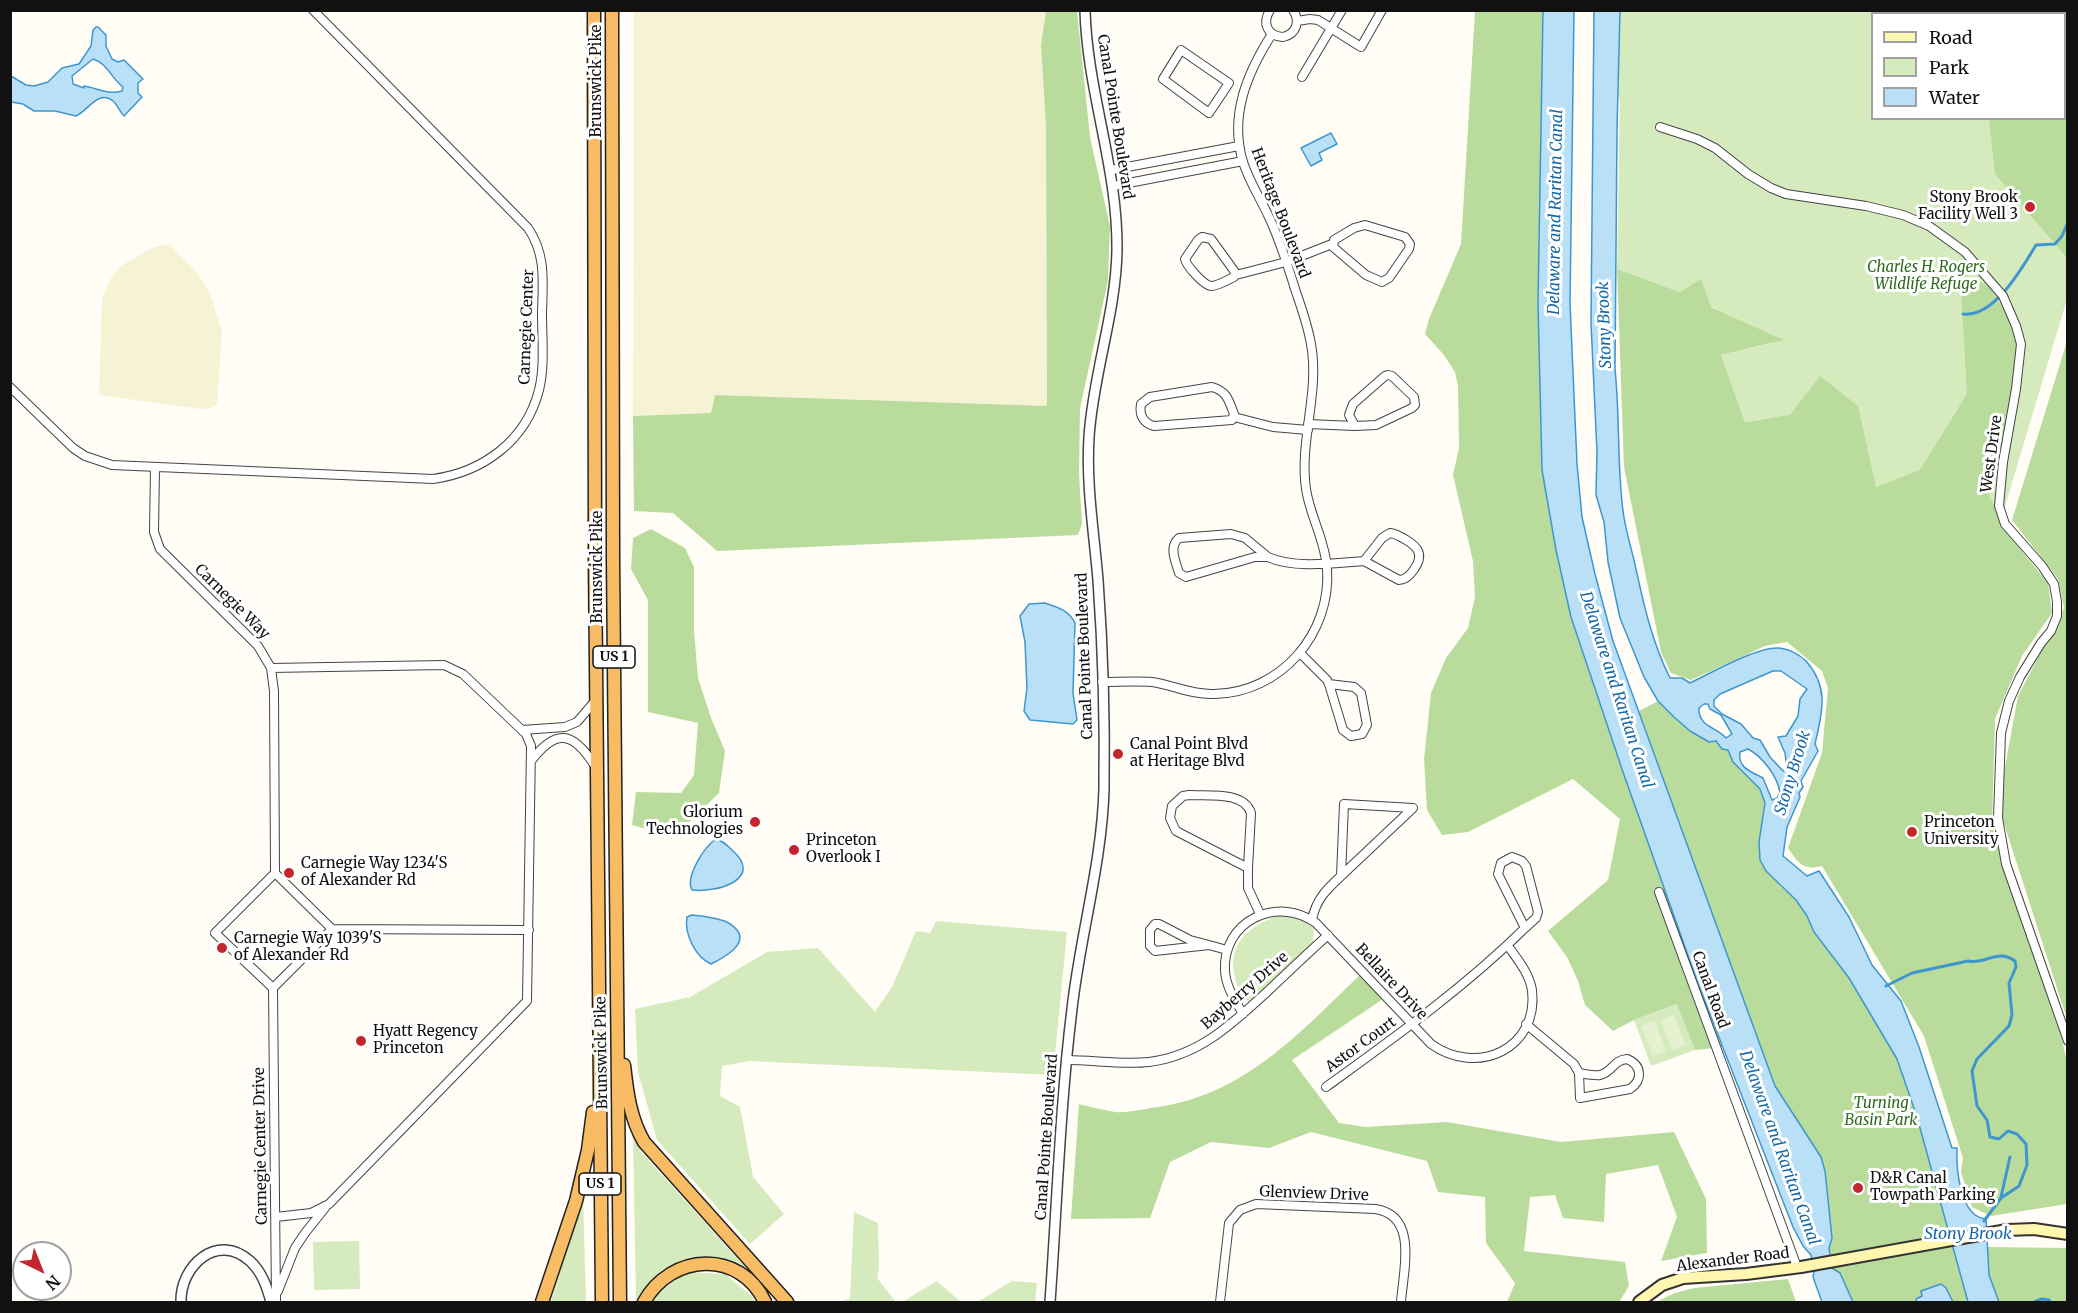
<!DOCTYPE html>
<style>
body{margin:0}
#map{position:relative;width:2078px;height:1313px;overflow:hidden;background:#fffdf5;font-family:Merriweather,serif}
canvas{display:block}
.frame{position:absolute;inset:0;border:12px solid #111;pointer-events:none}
.legend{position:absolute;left:1871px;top:12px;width:195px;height:108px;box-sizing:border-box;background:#fff;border:2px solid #a0a0a0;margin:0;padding:8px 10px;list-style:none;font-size:18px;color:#111}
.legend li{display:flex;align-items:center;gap:12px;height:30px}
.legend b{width:30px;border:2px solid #a0a0a0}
.north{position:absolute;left:12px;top:1241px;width:60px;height:60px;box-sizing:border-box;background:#fff;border:2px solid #a0a0a0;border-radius:50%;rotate:137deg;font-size:16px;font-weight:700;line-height:24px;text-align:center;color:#111}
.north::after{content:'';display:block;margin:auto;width:21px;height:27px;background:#c4262e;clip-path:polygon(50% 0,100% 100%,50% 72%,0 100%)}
</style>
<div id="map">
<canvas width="2078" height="1313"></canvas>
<div class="frame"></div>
<ul class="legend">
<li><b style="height:8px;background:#fff6b0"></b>Road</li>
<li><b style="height:16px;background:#d5ebbd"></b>Park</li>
<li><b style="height:16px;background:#b9e0f7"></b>Water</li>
</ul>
<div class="north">N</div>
</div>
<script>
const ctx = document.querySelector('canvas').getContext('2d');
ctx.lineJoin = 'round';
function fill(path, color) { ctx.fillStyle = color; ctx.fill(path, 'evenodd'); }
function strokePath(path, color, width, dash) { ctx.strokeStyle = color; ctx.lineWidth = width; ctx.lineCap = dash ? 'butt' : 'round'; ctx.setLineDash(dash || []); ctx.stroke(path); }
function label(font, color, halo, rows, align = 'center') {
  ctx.font = font + ' Merriweather,serif'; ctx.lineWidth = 6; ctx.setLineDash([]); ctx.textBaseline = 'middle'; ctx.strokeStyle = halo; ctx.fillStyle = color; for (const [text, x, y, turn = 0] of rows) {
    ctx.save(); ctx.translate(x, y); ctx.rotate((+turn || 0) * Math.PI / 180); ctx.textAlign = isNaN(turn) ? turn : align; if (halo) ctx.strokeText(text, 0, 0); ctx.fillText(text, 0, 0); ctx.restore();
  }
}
const farmland = new Path2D(`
 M634,11H1046L1041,45L1046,127L1047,406L715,395L711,413L633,416Z
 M169,244L198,274L210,293L222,332L217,404L211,408L200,409L99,395L102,299L111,278L121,266L152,248Z`);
const green = new Path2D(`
 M1613,11H2067L2064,108V14H1872V118L2044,119L2067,155V299L2000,523L1756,452L1761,419L1745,422L1721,355L1773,343L1774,336L1680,292L1617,269L1620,99L1613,97Z
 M1281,914L1303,920L1314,928L1313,942L1255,998L1248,1001C1239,995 1238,988 1235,978C1226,941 1251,926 1281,914Z
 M936,921L1067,932L1053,1075L749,1061L722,1066L720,1096L740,1107L753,1177L784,1214L750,1244L657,1140L638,1072L635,1009L690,997L767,952L818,948L875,1012L892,987L916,931L930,933Z
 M1678,1004L1695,1050L1651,1066L1634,1020Z
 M633,1134L642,1153L746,1268L694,1257L658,1272L636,1302Z
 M583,1198L586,1302H551Z
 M854,1212L878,1223L879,1268L877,1278L896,1302H837L850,1299Z
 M359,1241L360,1289L314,1290L313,1242Z
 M686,1272L725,1274L753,1297L754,1302H653L658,1293Z
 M937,1281L961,1302H902Z
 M1012,1281L1037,1283L1035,1302H977Z`);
const forest = new Path2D(`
 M1046,11H1077L1090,137L1110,226L1108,281L1080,408L1079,473L1082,524L1078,535L717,551L673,513L634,511L633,416L711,413L715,395L1047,406L1046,127L1041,45Z
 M1475,11H1543L1538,303L1542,470L1571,617L1697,981L1722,1047L1695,1050L1677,1004L1634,1020L1613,1031L1585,1005L1578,981L1567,957L1548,931L1608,880L1620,819L1573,779L1468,832L1442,835L1427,810L1424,759L1431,693L1446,658L1468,628L1475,597L1473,561L1453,475L1459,448L1458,386L1455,372L1444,355L1425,334L1429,319L1461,244Z
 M1979,11H2067V258L1995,174L1989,119L2064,118V14H1979Z
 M1617,269L1680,292L1701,279L1711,307L1784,340L1721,355L1745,422L1790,415L1820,376L1858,406L1876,487L1920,470L1967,394L1960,272L1990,287L2019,336L2008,413L1989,496L2016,544L2048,583L2052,613L2022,656L1995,719L1992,826L2020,917L2062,1039L2067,1063V1204L1991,1216L1972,1207L1961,1172L1963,1158L1924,1036L1822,866C1803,871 1798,863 1788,848L1822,753L1828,688L1822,671L1787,642L1765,646L1691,680L1671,673L1661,652L1624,467Z
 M2067,341V1019L1998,805L2018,696L2064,608L2058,579L2012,520Z
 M651,529L685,548L694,567V631L698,678L711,718L725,751L719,793L674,837L632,825L636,792L681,793L694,775L698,723L648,712V600L631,569L633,538Z
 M1658,701L1690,731L1716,741L1722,749L1728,750L1733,762L1760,789L1765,802L1763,821L1780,886L1796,900L1807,916L1814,932L1849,978L1897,1059L1917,1117L1968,1302H1953L1951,1296H1922L1916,1302H1853L1840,1273L1832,1268L1829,1248L1832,1238L1825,1171L1821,1157L1775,1086L1639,711Z
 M1363,972L1386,997L1292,1060L1339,1123L1366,1127L1447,1122L1561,1142L1674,1132L1706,1199L1707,1253L1661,1261L1677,1217L1658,1165L1606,1174L1604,1222L1563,1218L1555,1195L1530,1197L1524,1251L1625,1262L1629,1286L1619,1302H1507L1515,1283L1486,1243L1485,1197L1438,1192L1427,1161L1311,1132L1269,1148L1211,1142L1170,1162L1150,1218L1071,1219L1079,1104C1091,1107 1103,1110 1115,1112C1126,1113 1140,1110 1151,1108C1244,1097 1299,1033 1363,972Z
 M1988,1247L2067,1248V1302H1999L1988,1275Z
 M1788,1279L1796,1302H1656L1675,1293L1694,1288Z`);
const pitch = new Path2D(`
 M1674,1015L1685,1045L1672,1050L1661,1020Z
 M1655,1021L1666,1051L1653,1056L1641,1026Z`);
const water = new Path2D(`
 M1543,11H1574L1570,303L1577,464L1582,517L1595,574L1613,641L1775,1086L1821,1157L1825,1171L1832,1238L1829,1248L1832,1268L1840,1273L1853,1302H1822L1813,1277L1814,1271L1811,1255L1803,1246L1793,1227L1697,981L1623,772L1571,617L1556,550L1542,470L1538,303Z
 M1594,11H1620L1617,129L1615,369C1620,416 1617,465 1623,511C1625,527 1630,544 1634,560C1643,601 1651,640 1670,678H1682L1690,683C1711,673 1755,648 1777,648C1787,648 1799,654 1806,661C1830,688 1822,713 1815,744L1818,751L1801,781L1803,787L1799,793L1800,797L1787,827L1783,856L1807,876L1819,871L1849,917L1872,965L1901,1001L1919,1047L1952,1148H1957C1956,1169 1960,1217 1986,1219L1989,1275L1999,1302H1968L1917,1117L1897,1059L1849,978L1814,932L1807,916L1796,900L1766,871L1760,860L1759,842L1765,803L1760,789L1733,762L1728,750L1722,749L1716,741L1709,742L1690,731L1674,717L1658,701L1644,677L1620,618L1608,562L1604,522L1596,495L1597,452L1591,323ZM1773,671H1781L1807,689L1800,699L1798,716L1786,736L1778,737L1785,753L1787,769L1783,771L1770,757L1760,740L1753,738L1741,724L1722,714L1714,706V700L1720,694ZM1704,704H1708L1710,709L1721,715L1732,734L1726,738C1717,727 1698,727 1699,708ZM1748,749C1763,757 1777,776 1780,792L1777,798L1772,800L1763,778C1752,772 1737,768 1740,752Z
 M96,27H98L106,35V46L112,59L118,62L124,60L143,79L138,83V93L142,97L124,116C119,111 118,105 113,101C98,89 88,111 76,116L55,111H34L23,104L11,102V76L26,85L34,86L48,82L62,68L79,64L91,46L93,30ZM93,59C107,63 112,79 123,87L122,91C108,95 97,88 84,86V88L73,84L72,76Z
 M1331,133L1337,144L1319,153L1322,160L1311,166L1301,148Z
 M1045,603C1057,607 1069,610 1075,623L1073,693L1077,720L1073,724L1030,720L1024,711L1027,688L1025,642L1020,616L1029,604Z
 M716,839C723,841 727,845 732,850C765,879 717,893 692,890C685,877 704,847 716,839Z
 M692,915C701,916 712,917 721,920C727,921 734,926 737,930C749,945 721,959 711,964C695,957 684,933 687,917Z
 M1941,1284L1946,1288L1953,1302H1916V1299L1922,1296L1921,1291Z`);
const stream = new Path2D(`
 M1910,10L1913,14
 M1963,314C1994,318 2022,268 2036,245L2055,244L2062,236L2068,222
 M1886,986L1912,973L1968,961C1985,965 1998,948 2015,961L2016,967L2009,983L2012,1015L2009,1026L1977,1059L1972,1071L1977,1106L1987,1120L1990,1137L1999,1139L2008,1131L2017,1134L2026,1144L2027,1165L2019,1186L2001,1198L1984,1221
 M2001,1197L2010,1157
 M2034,1302L2042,1299L2049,1300L2050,1302`);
const minor = new Path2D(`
 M1270,10C1262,23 1267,36 1283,37C1296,34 1301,22 1293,10
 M1297,21L1310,19L1318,20L1361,47L1382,10
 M1181,50L1229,83L1209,113L1163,79Z
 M1302,77L1342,10
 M1660,127L1697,139L1715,148L1748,174L1771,188L1786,194L1866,206L1903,215L1929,226L1965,252L2003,296L2016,326L2021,344L2016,389L2003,462L1999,506L2005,524L2042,566L2054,584L2057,602V616L2051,631L2041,643L2020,677L2009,701L2001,733L1998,818L2006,864L2068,1041
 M1111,170L1239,146
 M1113,186L1243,161
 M1365,225L1405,237L1410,244L1409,249L1389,278L1382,282L1366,275L1333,247L1334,240L1354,228Z
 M1202,237L1211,239L1235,272L1234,277C1227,280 1218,286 1211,286C1203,285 1186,265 1185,259L1198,240Z
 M1236,275L1286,262L1332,244
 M1388,375L1392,376L1414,397L1415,405L1412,408L1376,425L1355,426L1349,415L1353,404L1385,376Z
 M10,387L73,448L85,456L112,465L433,479C483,472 526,441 539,390C545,366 542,338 542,312C543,282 546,254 528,228L313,10
 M1212,387C1227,391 1229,401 1234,414L1232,420L1154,426C1143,423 1139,415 1141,404L1150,397Z
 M1234,417L1273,427L1308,430
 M1308,424L1355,426
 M155,467L154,532L160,549L258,646L271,668L274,691L275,873
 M1390,533C1398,534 1415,544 1418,551C1423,561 1409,580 1399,580L1364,561L1382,538Z
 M1231,534L1245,538L1268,557H1255L1186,577L1179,573C1176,562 1168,547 1179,538Z
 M1268,557C1294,569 1336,563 1364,561
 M1300,653L1327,680L1329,684
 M271,668L444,665L463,674L526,734L531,746L527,1001L329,1204L311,1213L276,1217
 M1102,682C1118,682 1136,681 1152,682C1173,685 1192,695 1214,694C1281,693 1332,633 1327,568C1325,540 1310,516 1306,489C1299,441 1320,392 1311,344C1308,327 1302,309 1296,292C1288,266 1280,240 1268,215C1260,198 1249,181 1243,162C1229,116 1247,73 1272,34
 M1329,684L1354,687L1361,693L1367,725L1362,734L1351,736L1343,730Z
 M522,730L565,727L577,722L596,700
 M531,761C556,728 573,731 595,766
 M1189,795C1209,796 1244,791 1251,813L1248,868L1176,831L1170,818L1172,806L1183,796Z
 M1344,804L1413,808L1341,876Z
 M1512,857L1522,861L1526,866L1538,912L1536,918L1525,928L1498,874L1501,863Z
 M1248,868V888L1260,914
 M275,873L332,929L273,988L276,1302
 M1659,892L1797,1267
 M1312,920C1316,899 1327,889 1341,876
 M1155,924H1159L1190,940L1209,945L1155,951L1150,946V930Z
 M332,929L529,930
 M1209,945L1227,950
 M273,988L215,933L275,873
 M1243,1014C1235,1000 1226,987 1225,971C1222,921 1277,895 1316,923L1431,1044C1477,1077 1539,1049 1532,990C1529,973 1518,960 1508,946
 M1526,1024L1574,1064L1579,1073
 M1627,1059C1642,1065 1643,1080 1630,1089L1580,1098L1579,1073C1586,1074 1594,1076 1600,1075C1612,1073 1613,1060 1627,1059Z
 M1066,1060C1094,1060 1122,1065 1149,1062C1199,1056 1232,1024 1268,991C1288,972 1308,953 1328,935
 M1326,1087C1395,1037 1464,988 1525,928
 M278,1291L295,1248L305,1233L325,1208
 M1220,1302L1229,1223L1240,1210L1256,1204L1375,1209C1419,1215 1403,1272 1401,1302`);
const tertiary = new Path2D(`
 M181,1302C180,1266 217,1232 250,1261C262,1272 267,1287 271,1302
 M1050,1302C1057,1205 1060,1106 1072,1009C1080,936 1102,863 1104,789C1105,720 1103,649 1098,580C1094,532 1086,485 1089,437C1093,374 1116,313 1117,250C1118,168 1087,91 1085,10`);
const secondary = new Path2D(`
 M1639,1302L1662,1285L1683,1278L1746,1274L1801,1267L2007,1230L2034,1229L2068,1234`);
const trunk = new Path2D(`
 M594,10L595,560L602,1302
 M612,10L613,559L620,1302
 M624,1065C627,1092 630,1118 644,1142L787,1302
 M542,1302L576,1201L588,1150L593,1112
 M644,1302C671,1253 740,1249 765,1302`);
const markers = [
 [2030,207,6,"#c4262e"],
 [1118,754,6,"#c4262e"],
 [755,822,6,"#c4262e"],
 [1912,832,6,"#c4262e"],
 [794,850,6,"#c4262e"],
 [289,873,6,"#c4262e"],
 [222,948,6,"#c4262e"],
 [361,1041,6,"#c4262e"],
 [1858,1188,6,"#c4262e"]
];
const shields = [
 [614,657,42],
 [600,1184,42]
];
const shieldNames = [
 ["US 1",614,657],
 ["US 1",600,1184]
];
const streetNames = [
 ["Brunswick Pike",597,81,-90],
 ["Canal Pointe Boulevard",1115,117,81],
 ["Heritage Boulevard",1280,213,69],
 ["Carnegie Center",527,327,-88],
 ["West Drive",1992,454,-82],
 ["Brunswick Pike",598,567,-90],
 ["Carnegie Way",232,602,45],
 ["Canal Pointe Boulevard",1085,656,-92],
 ["Bellaire Drive",1391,982,47],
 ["Canal Road",1710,990,70],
 ["Bayberry Drive",1245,991,-41],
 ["Astor Court",1361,1045,-36],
 ["Brunswick Pike",602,1053,-91],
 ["Canal Pointe Boulevard",1047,1137,-86],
 ["Carnegie Center Drive",261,1146,-91],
 ["Glenview Drive",1314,1194,2],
 ["Alexander Road",1733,1260,-7]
];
const poiNames = [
 ["Stony Brook",2018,198,"right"],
 ["Facility Well 3",2018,215,"right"],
 ["Canal Point Blvd",1130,745],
 ["at Heritage Blvd",1130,762],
 ["Glorium",743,813,"right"],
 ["Technologies",743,830,"right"],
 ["Princeton",1924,823],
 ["University",1924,840],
 ["Princeton",806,841],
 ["Overlook I",806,858],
 ["Carnegie Way 1234'S",301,864],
 ["of Alexander Rd",301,881],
 ["Carnegie Way 1039'S",234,939],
 ["of Alexander Rd",234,956],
 ["Hyatt Regency",373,1032],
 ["Princeton",373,1049],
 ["D&R Canal",1870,1179],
 ["Towpath Parking",1870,1196]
];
const parkNames = [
 ["Charles H. Rogers",1926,268],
 ["Wildlife Refuge",1926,285],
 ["Turning",1881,1104],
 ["Basin Park",1881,1121]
];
const waterNames = [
 ["Delaware and Raritan Canal",1556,212,-89],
 ["Stony Brook",1605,325,-92],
 ["Delaware and Raritan Canal",1616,690,72],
 ["Stony Brook",1793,773,-73],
 ["Delaware and Raritan Canal",1779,1148,70],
 ["Stony Brook",1968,1234]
];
fill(farmland, '#f6f3d4');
fill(green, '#d5ebbd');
fill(forest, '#b9dc9c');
fill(pitch, '#e6f2cf');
fill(water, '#b9e0f7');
strokePath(water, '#3f96cf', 1.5);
strokePath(stream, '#3f96cf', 3);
strokePath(minor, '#444', 10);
strokePath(tertiary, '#444', 12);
strokePath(secondary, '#333', 14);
strokePath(trunk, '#222', 15);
strokePath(minor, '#fff', 8);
strokePath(tertiary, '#fff', 9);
strokePath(secondary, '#fff6b0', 10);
strokePath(trunk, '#f7bc64', 12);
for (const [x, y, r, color] of markers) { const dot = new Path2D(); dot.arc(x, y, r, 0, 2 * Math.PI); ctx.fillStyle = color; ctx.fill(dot); strokePath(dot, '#fff', 2); }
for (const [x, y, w] of shields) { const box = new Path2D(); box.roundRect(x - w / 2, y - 11, w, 22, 4.5); ctx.fillStyle = '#fff'; ctx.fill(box); strokePath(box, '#111', 1.5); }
label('bold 14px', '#111', null, shieldNames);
label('15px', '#111', '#fff', streetNames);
label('15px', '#111', '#fff', poiNames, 'left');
label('italic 15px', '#2f6b1f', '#fff', parkNames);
label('italic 16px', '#1768a6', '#fff', waterNames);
</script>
